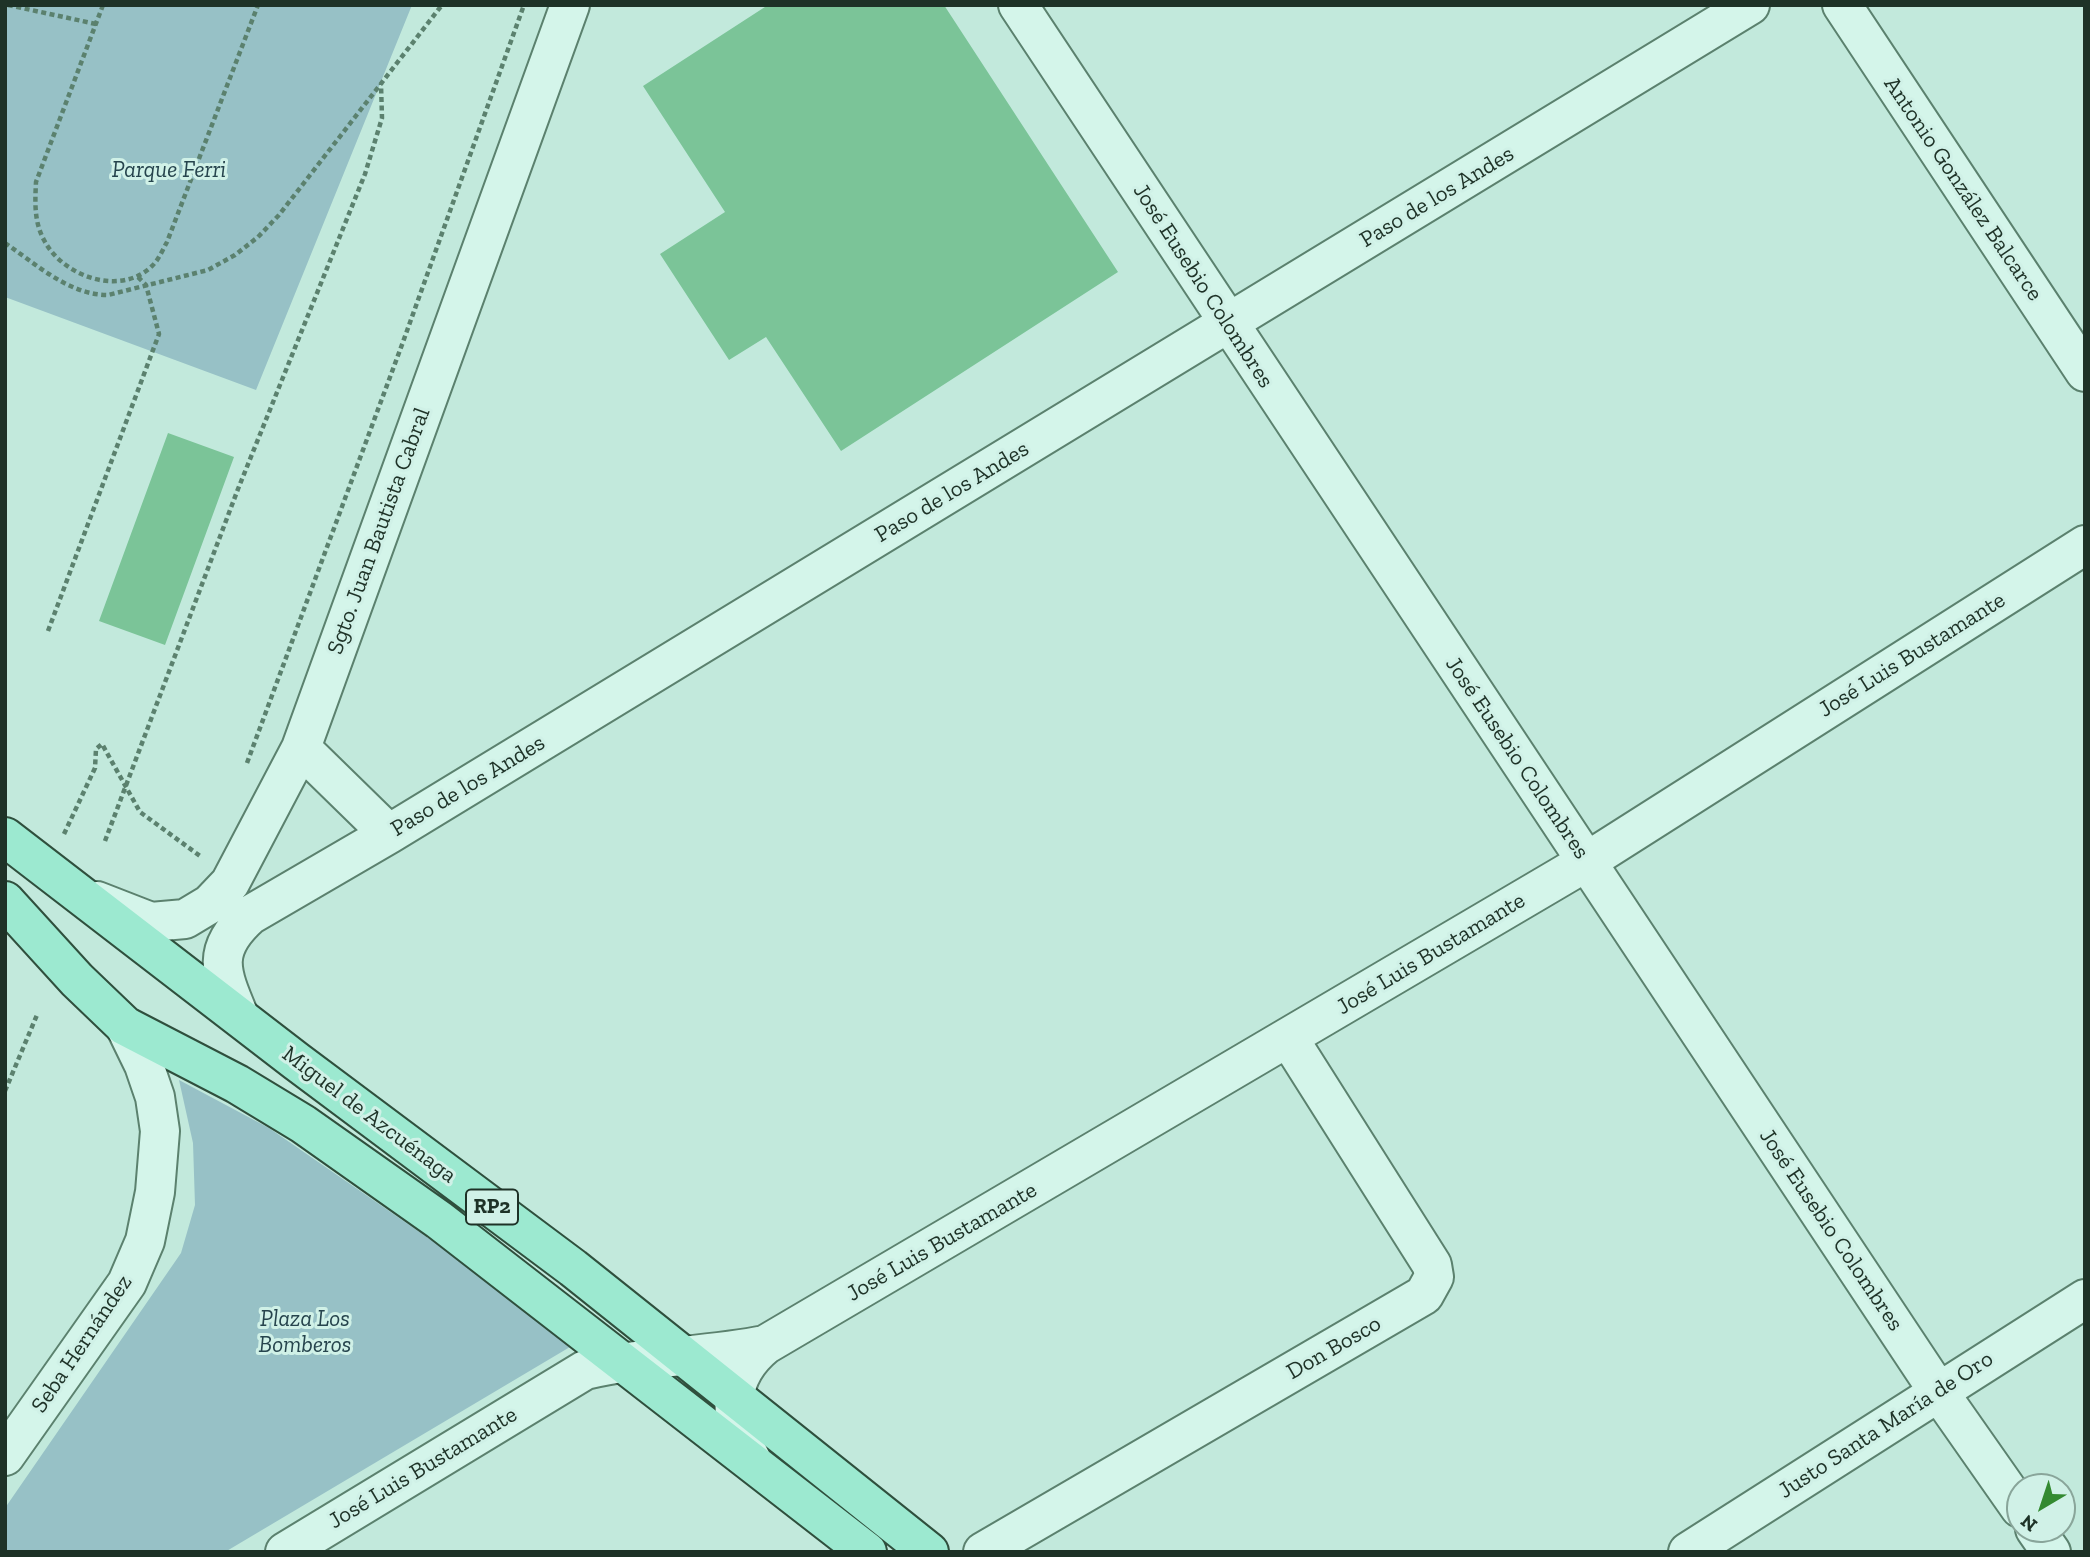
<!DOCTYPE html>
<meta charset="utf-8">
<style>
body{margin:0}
#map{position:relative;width:2090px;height:1557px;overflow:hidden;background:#c2e9dc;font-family:"Zilla Slab",serif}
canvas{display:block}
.frame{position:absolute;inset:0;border:7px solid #1e3227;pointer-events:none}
.north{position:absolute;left:2006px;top:1473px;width:70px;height:70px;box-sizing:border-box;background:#d0f1e7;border:2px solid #89a59a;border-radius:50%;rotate:219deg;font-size:19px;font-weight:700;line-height:28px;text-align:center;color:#1e3227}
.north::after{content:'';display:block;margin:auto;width:24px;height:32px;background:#338a31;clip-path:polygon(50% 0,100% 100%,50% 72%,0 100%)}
</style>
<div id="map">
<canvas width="2090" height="1557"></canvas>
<div class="frame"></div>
<div class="north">N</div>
</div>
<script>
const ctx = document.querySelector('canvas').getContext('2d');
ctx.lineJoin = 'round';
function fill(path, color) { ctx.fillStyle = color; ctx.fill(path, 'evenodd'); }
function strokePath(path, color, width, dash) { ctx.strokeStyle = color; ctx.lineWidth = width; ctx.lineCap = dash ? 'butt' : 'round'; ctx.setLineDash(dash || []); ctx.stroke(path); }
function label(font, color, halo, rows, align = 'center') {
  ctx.font = font + ' "Zilla Slab",serif'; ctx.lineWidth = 6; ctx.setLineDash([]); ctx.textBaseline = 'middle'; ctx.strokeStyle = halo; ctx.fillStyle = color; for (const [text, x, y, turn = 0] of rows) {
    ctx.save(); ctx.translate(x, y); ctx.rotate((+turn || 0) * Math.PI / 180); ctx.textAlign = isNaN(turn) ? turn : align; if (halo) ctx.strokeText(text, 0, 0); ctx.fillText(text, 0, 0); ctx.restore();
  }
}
const green = new Path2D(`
 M5,5H412L256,390L5,297Z
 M179,1080L269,1128L534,1311L575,1344L225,1552H5V1508L181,1253L195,1205L193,1143Z`);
const building = new Path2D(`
 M768,5H944L1118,272L841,451L766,337L729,360L660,254L725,212L643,86Z
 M168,433L234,457L165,645L99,621Z`);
const path = new Path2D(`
 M8,5L96,24
 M103,5L36,182C35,202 34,222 44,240C62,276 121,298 153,265C159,259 163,249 167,242L258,5
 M5,243C36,264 69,295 108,295L208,270L235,255L258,237L279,215L442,5
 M48,631L159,334L146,285L137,276
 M247,763L403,342L524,5
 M64,834L95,768L96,749L102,744L140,812L200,856
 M105,841L238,489L365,174L382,118L381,84
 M5,1091L37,1015`);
const minor = new Path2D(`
 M1018,5L1938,1391L2020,1508
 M1842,5L2085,372
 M301,748L389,834
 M97,901L151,922L185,919L210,904L230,883L301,748L570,5
 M239,1016C220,971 211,950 250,915L389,834L1750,5
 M5,1456L127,1283L145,1241L155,1192L160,1131L155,1097L144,1065L125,1026
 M752,1461C729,1418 724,1379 765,1345L1586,862L2085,545
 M2035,1529L2051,1552
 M285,1552L585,1370C644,1356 705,1357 765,1345
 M983,1552L1424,1295L1434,1277L1432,1265L1289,1039
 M1688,1552L2085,1299`);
const major = new Path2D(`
 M5,837L296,1061L573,1268L929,1552
 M5,901L77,980L125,1026L237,1084L303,1124L439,1220L867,1552`);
const shields = [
 [492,1207,52]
];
const shieldNames = [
 ["RP2",492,1207]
];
const parkNames = [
 ["Parque Ferri",169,170],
 ["Plaza Los",305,1319],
 ["Bomberos",305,1345]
];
const streetNames = [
 ["Antonio González Balcarce",1963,189,56],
 ["Paso de los Andes",1437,197,-31],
 ["José Eusebio Colombres",1203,286,57],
 ["Paso de los Andes",952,492,-31],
 ["Sgto. Juan Bautista Cabral",379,531,-70],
 ["José Luis Bustamante",1912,655,-32],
 ["José Eusebio Colombres",1517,758,56],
 ["Paso de los Andes",468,786,-31],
 ["José Luis Bustamante",1431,954,-31],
 ["Miguel de Azcuénaga",369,1115,37],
 ["José Eusebio Colombres",1831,1230,56],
 ["José Luis Bustamante",942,1242,-30],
 ["Seba Hernández",82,1344,-56],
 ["Don Bosco",1334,1348,-30],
 ["Justo Santa María de Oro",1886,1425,-33],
 ["José Luis Bustamante",423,1468,-31]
];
fill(green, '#97c1c6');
fill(building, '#7bc498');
strokePath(minor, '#5b816e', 42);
strokePath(major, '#2f4f3d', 42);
strokePath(path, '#5b816e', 4.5, [5, 3.5]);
strokePath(minor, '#d4f5ea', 38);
strokePath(major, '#9ce9d0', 38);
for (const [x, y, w] of shields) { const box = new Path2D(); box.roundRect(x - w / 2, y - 17.5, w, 35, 5); ctx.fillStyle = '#d0f1e7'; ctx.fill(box); strokePath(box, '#1e3227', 2); }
label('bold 21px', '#1e3227', null, shieldNames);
label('italic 23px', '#26444d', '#d0f1e7', parkNames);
label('23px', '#1e3227', '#d0f1e7', streetNames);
</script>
